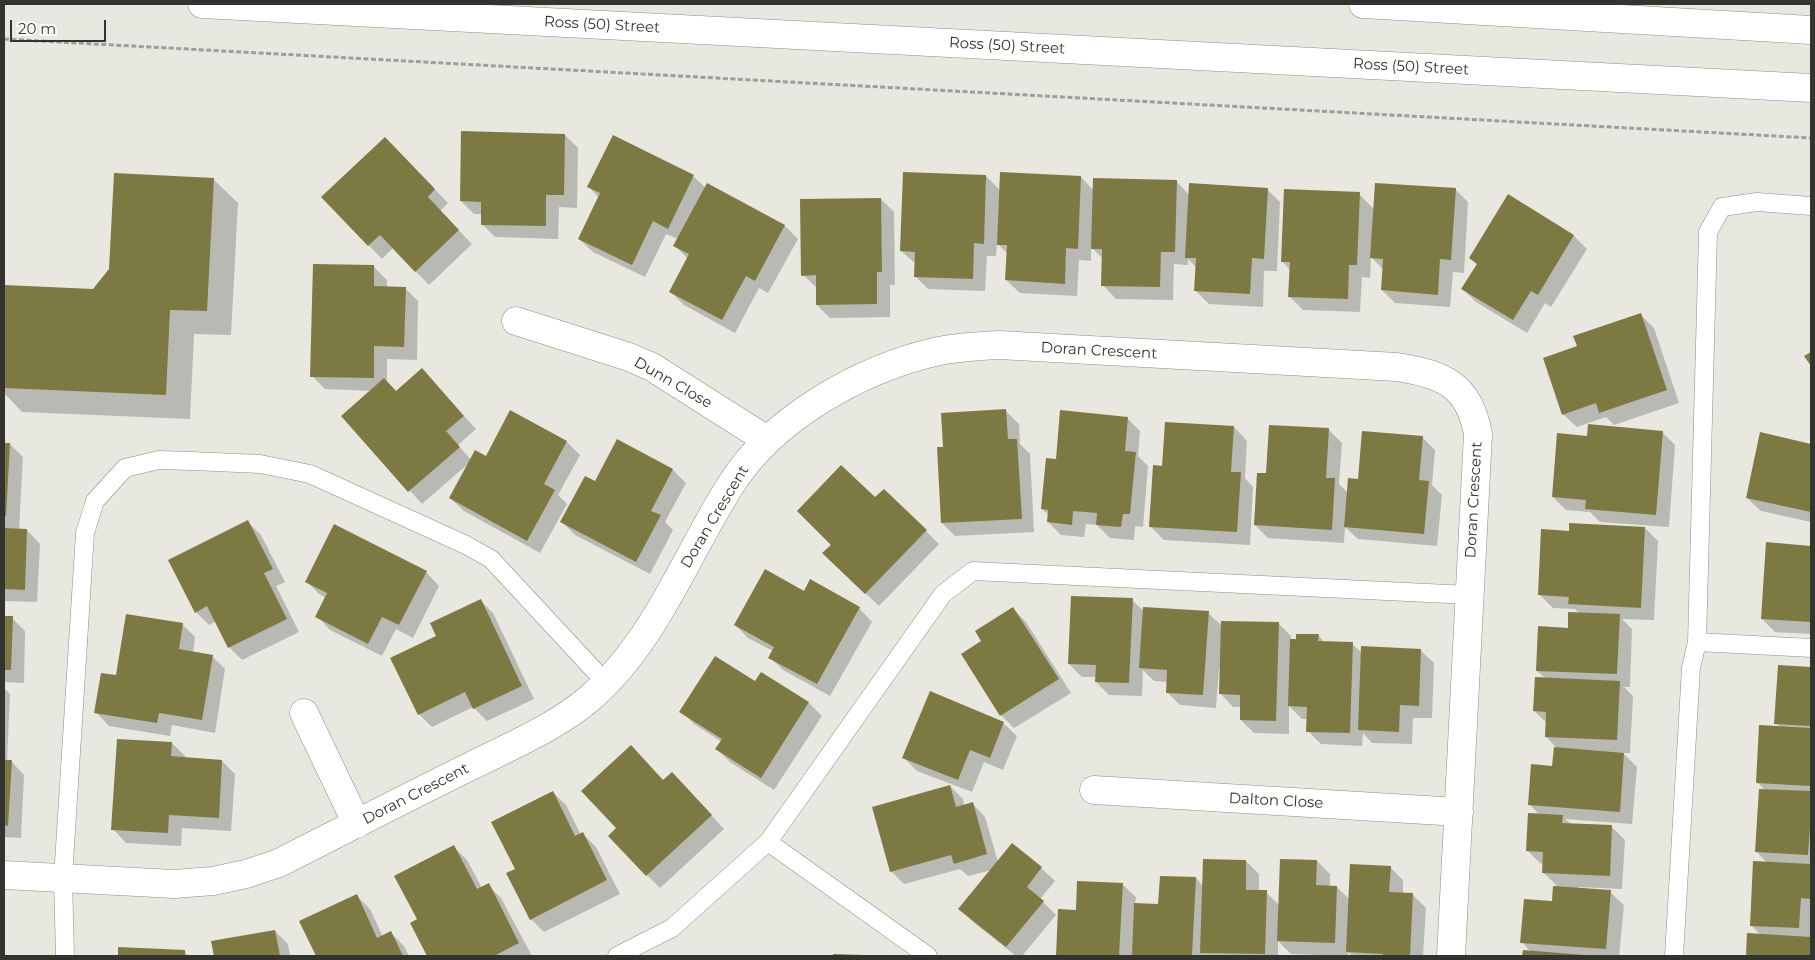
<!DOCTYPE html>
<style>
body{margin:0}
#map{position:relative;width:1815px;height:960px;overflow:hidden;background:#e8e8e0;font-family:Montserrat,sans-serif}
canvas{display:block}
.frame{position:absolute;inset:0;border:5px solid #333330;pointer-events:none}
.scale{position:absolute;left:10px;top:20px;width:96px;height:22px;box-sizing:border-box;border:2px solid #333330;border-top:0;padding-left:6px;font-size:15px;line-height:18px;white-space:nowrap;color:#333330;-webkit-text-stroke:4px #fffffe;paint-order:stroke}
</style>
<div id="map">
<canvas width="1815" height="960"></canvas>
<div class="frame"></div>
<div class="scale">20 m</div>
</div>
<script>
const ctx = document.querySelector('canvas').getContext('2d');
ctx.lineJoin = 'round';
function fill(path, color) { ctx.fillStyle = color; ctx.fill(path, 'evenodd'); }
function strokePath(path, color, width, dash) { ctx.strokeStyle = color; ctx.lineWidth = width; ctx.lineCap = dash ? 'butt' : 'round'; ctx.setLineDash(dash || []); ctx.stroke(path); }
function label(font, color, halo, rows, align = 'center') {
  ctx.font = font + ' Montserrat,sans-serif'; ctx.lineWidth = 5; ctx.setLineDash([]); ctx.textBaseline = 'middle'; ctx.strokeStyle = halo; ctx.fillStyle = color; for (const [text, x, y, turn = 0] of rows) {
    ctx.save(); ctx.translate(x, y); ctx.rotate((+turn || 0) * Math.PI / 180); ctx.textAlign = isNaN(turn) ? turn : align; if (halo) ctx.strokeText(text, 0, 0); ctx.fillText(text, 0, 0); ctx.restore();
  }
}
const shadow = new Path2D(`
 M565,135L578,148L577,208L559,207L558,239L495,237L482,224V214H474L461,201Z
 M398,151L448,203L440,211L472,244L429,285L393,248L382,259L323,197Z
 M1001,173L1081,177L1094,191L1176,181L1189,195L1267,189L1280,202L1277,271H1264L1263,307L1209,304L1196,291L1197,268L1188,259V265L1174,264L1173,300L1116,299L1103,285V259L1091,247V261L1079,260L1077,296L1020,293L1006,280L1008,254L997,243L996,256H987L985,291L928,289L915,276L916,264L901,251L986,176L1001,191Z
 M693,176L706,188L785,226L798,239L768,293L759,288L735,333L684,305L671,292L688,259L675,246L678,239L666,234L645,277L593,252L579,239L599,198L589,187Z
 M213,179L238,203L231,335L194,334L190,419L22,412L4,393V286L93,290Z
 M1455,189L1468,202L1464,273L1453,272L1450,307L1395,303L1382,290L1383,269L1371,257L1370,278L1362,277L1360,312L1303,310L1290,297V270L1282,261L1359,194L1374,209Z
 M1508,196L1574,236L1587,249L1551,307L1545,303L1527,333L1476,302L1463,289L1478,265L1470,258Z
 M881,199L894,212L895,285H890V317L830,318L817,305V288L803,275Z
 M374,267L387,280V288H405L418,301L417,360L387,359V382L397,392L422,370L476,429L458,445L471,460L486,457L511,412L567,442L580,455L558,495L567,504L540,553L464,511L450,498L469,463L422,504L343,416L372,391L325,389L312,376Z
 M1641,315L1654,328L1679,403L1614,425L1606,417L1577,427L1563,414L1578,347Z
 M1006,411L1019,424L1020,444L1030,454L1034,532L955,536L942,523L945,448Z
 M1127,418L1140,431L1138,456L1148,466L1143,527L1135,526L1134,540L1110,538L1097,525L1086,524L1084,537L1061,535L1048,522L1049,515L1042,509L1057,461Z
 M1234,427L1247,441L1245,478L1253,487L1250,545L1164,540L1151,527L1164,467Z
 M1329,430L1342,443L1339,484L1348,493L1359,480L1422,437L1435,450L1432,485L1442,495L1437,546L1358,539L1345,527L1344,543L1268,538L1255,525L1267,474Z
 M1662,432L1675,445L1669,527L1600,522L1590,512L1566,510L1553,497L1589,438Z
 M1761,434L1811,445V522L1761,511L1747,498Z
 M618,441L673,470L686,483L665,522L673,530L650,574L575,535L562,522L596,483Z
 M4,444H10L23,457L19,530H27L40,544L37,602L4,601Z
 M875,499L926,531L939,544L879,606L837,566Z
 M248,522L261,535L285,582L276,586L299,632L242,660L229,647L216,621L209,625L196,612Z
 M1645,528L1658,541L1654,620L1622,619L1632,629L1630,687H1624L1633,696L1630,753H1623L1637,767L1632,824L1565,819L1571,824L1612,827L1625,840L1622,889L1579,887V889L1610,892L1624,905L1619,956H1523L1524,951L1531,952L1522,942L1553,902L1558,887L1543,872L1544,864L1540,863L1527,850L1540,815L1530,805L1554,767L1558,749L1546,737L1547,723L1534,711L1546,679L1537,671L1580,614L1575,609L1553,608L1540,595L1570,532Z
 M1767,544L1811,547V634L1775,632L1762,619Z
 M426,572L439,586L413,638L396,629L382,656L330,630L317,616L326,598L319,594L306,581Z
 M804,593L859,608L872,622L830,696L783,670L770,657L773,651L748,638L735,625Z
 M480,600L493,613L534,699L487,721L473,707L432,727L419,714L438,636Z
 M1132,600L1144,611L1208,613L1222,626L1278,623L1291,636V640L1318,635L1325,643L1352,644L1362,653L1420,650L1434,663L1432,718H1413L1412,744L1372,743L1363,733L1362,746L1321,744L1308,731V719H1302L1289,706V734L1254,733L1241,720V707H1233L1220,693L1221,668H1219L1216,708L1180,705L1167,692L1168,682L1154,681L1143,670L1142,696L1109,695L1096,682V677H1082L1069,664Z
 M1013,609L1026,622L1071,693L1014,728L1001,715L983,641Z
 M4,617L12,618L25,631L24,683L4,682Z
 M182,624L195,637L193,653L212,656L225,669L215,733L172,725L170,736L109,726L96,712Z
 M1779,666L1811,668V956H1747L1748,934L1761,935L1751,925L1767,863L1757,852L1765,790L1757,782L1780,727L1776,723Z
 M762,673L809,703L822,716L774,790L730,762L717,749L722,742L694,724L681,711L755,683Z
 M4,688L10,694L7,761H11L24,775L21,838L4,837Z
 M1003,723L1017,736L1003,770L984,762L972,792L917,771L904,758Z
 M172,743L185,756V758L222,761L235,774L231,831L182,828L181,846L126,843L113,829Z
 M664,781L685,787L724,829L660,888L647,875Z
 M950,786L963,799L964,806L972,803L985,817L998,862L1012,845L1041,868L1055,881L1040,899L1056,915L1022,956H1016L973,922L960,909L992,870L968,876L960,869L904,884L891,871Z
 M553,792L566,805L581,835L583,834L596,847L620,894L544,932L531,919L517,869Z
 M454,847L467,860L482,888L488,885L501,898L532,956H428L411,924L419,920Z
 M1246,861L1259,874V891L1266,892L1279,905L1317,861L1330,874V887H1337L1350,900L1390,867L1403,880V894L1413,895L1426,908L1423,956H1352L1348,952V956L1291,954L1278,941V956H1057L1060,911L1077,912L1122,884L1136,897L1135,904L1159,905L1196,878L1203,886Z
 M357,896L370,909L383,937L391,933L404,946L409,956H317L301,922Z
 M275,931L288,944L290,956H215L213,942Z
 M120,948L184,952L189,956H119Z`);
const building = new Path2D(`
 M461,131L565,134L564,195H546V226L481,225V202L460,201Z
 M613,135L694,175L668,229L653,221L632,265L578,239L600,193L587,187Z
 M385,137L435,189L428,197L459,230L415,272L380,235L368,246L321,197Z
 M903,172L986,175L984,244L974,243L973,279L914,277L915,252L900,251Z
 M1000,172L1081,176L1078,249L1066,248L1065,284L1005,280L1007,245H997Z
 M114,173L214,178L207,311L170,310L166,395L4,388V285L93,289L109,269Z
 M1093,178L1177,180L1175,252H1161L1160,287L1101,286L1102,249H1091Z
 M707,183L785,225L755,281L746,276L722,320L669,292L689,254L673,246Z
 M1189,183L1268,188L1264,259L1252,258L1250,294L1194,291L1196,258H1185Z
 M1375,183L1456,188L1451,260L1440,259L1438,295L1381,290L1383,259L1370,258Z
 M1284,189L1360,192L1357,265H1349L1348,299L1288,297L1290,262H1281Z
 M1508,194L1574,235L1538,295L1531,291L1513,320L1461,289L1477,264L1469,258Z
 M881,198L882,272H877V304L816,305V275L801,276L800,199Z
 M313,264L374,265V286L406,287L404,347L374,346V378L310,377Z
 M1641,313L1667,390L1599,413L1596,403L1562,415L1543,358L1577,346L1573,336Z
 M1811,352V366L1804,356Z
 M422,368L464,416L446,431L460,447L408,492L341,416L384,378L396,391Z
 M1006,409L1008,439H1017L1022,519L941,523L937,447H943L941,413Z
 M510,410L567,441L544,484L555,490L527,541L449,498L475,450L486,456Z
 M1060,410L1128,417L1125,451L1136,452L1130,514H1123L1121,527L1096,525L1097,513L1073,511L1072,525L1047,522L1048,510L1041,509L1046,458L1056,459Z
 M1165,422L1234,426L1231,472H1241L1237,532L1149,527L1153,465L1162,466Z
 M1588,424L1663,431L1656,515L1585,509L1586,500L1552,497L1557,433L1587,436Z
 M1269,425L1329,428L1326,478H1335L1332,530L1254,525L1257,473H1266Z
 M1362,431L1423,436L1419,480L1429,481L1424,534L1344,527L1348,478L1358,479Z
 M1760,432L1811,444V512L1746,498Z
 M617,439L673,469L651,511L661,515L636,562L560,522L585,476L595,481Z
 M4,443H10L6,516H4Z
 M841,465L875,497L884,489L927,530L865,594L822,553L831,545L797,511Z
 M248,520L273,569L264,573L287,619L228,648L207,606L195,613L168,560Z
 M1569,523L1645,527L1641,608L1568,604L1569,597L1538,595L1541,529L1569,531Z
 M334,524L427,571L399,625L382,617L368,644L315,617L327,593L305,582Z
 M4,528L27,529L25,590L4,589Z
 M1766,542L1811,546V622L1761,619Z
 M765,569L804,591L810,579L860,607L817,684L768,658L774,647L734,625Z
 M1071,596L1133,598L1129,683L1095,682L1096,665L1068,664Z
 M481,599L522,686L473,709L465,692L418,715L390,658L436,636L430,623Z
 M1013,607L1059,679L1000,716L961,654L981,641L975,631Z
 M1143,607L1209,611L1203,695L1166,693L1167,670L1139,668Z
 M1568,612L1620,614L1617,674L1536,671L1538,626L1568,628Z
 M126,614L183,623L179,649L213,655L202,720L159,713L157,723L94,713L101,673L116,675Z
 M4,616H13L11,670H4Z
 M1221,621L1279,622L1276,721L1240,720V695L1219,694Z
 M1296,634H1319L1318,641L1353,642L1350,733L1306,732L1307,707L1288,706L1290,639H1296Z
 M1361,646L1421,649L1419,706L1400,705L1399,732L1358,730Z
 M715,656L755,681L761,672L809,702L761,778L715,749L722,739L679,712Z
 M1778,665L1811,667V726L1774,724Z
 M1535,677L1620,681L1617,740L1545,737L1546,712L1533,711Z
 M930,691L1004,722L990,758L970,750L958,780L902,758Z
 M1759,725L1811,728L1810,786L1756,783Z
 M117,739L172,742L171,756L222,760L219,818L169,815L168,833L111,830Z
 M631,745L663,780L672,772L712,815L646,876L608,836L616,828L581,791Z
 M1554,747L1624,753L1620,812L1528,805L1531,764L1552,766Z
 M4,760H12L8,826L4,825Z
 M950,785L956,807L973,802L987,854L954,864L951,855L890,872L872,807Z
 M1759,789L1811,791V828H1810L1808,855L1755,852Z
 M553,791L575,836L583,832L607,880L530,920L506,873L515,869L491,822Z
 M1528,813L1563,815L1562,823L1612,825L1610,876L1542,873L1543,852L1526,851Z
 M1012,843L1042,867L1027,887L1044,901L1006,947L958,909Z
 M454,845L477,889L489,883L519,943L494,956H427L410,923L417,919L394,876Z
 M1203,859L1246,860V890H1267L1265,954L1200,953Z
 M1280,859L1317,860L1316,885L1337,886L1335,943L1277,941Z
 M1753,861L1811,864V899L1801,898L1799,928L1750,926Z
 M1350,864L1391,866L1389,892L1413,893L1410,956H1383V954L1346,952Z
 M1160,876L1196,877L1192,956H1132L1134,903L1158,904Z
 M1077,881L1123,883L1119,956H1056L1058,909L1076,910Z
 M1553,886L1611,890L1606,949L1520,943L1524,899L1552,901Z
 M357,894L377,938L391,931L403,956H316L299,921Z
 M275,930L280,956H214L211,941Z
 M1747,933L1811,937V956H1746Z
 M118,947L185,950V956H118Z
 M1523,950L1584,955V956H1522Z
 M833,954L864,955V956H833Z`);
const path = new Path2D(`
 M4,39L1811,138`);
const lane = new Path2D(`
 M1697,642L1811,648
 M768,842L928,956
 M65,956L63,878L85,533L95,501L125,468L159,460L192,461L260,464L310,474L466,545L491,559L606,683
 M617,956L672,928L768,842L943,594L973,571L1469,595
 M1674,956L1691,668L1697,642L1708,232L1722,207L1757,202L1811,206`);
const street = new Path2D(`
 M516,321L629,357L652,367L767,440
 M304,713L357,824
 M1094,790L1459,812
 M4,875L174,884L213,881L246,874L279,863C344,830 408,797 473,765C511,746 558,726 590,698C655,642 685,557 730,486C772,418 862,368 939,351C959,347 979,346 999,345L1397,367C1442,374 1469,384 1478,434L1451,956`);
const secondary = new Path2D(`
 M202,4L1811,88
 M1363,4L1811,30`);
const streetNames = [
 ["Ross (50) Street",602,25,3],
 ["Ross (50) Street",1007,46,3],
 ["Ross (50) Street",1411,67,3],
 ["Doran Crescent",1099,351,3],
 ["Dunn Close",673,383,30],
 ["Doran Crescent",1474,500,-87],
 ["Doran Crescent",715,517,-59],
 ["Doran Crescent",416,794,-27],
 ["Dalton Close",1276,801,3]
];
fill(shadow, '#0003');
fill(building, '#7c7a42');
strokePath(lane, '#8d8d86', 19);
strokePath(street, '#8d8d86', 29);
strokePath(secondary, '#8d8d86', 29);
strokePath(path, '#9e9e98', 3, [5, 2.5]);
strokePath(lane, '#fff', 18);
strokePath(street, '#fff', 28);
strokePath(secondary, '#fff', 28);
label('15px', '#333330', '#fffffe', streetNames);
</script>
